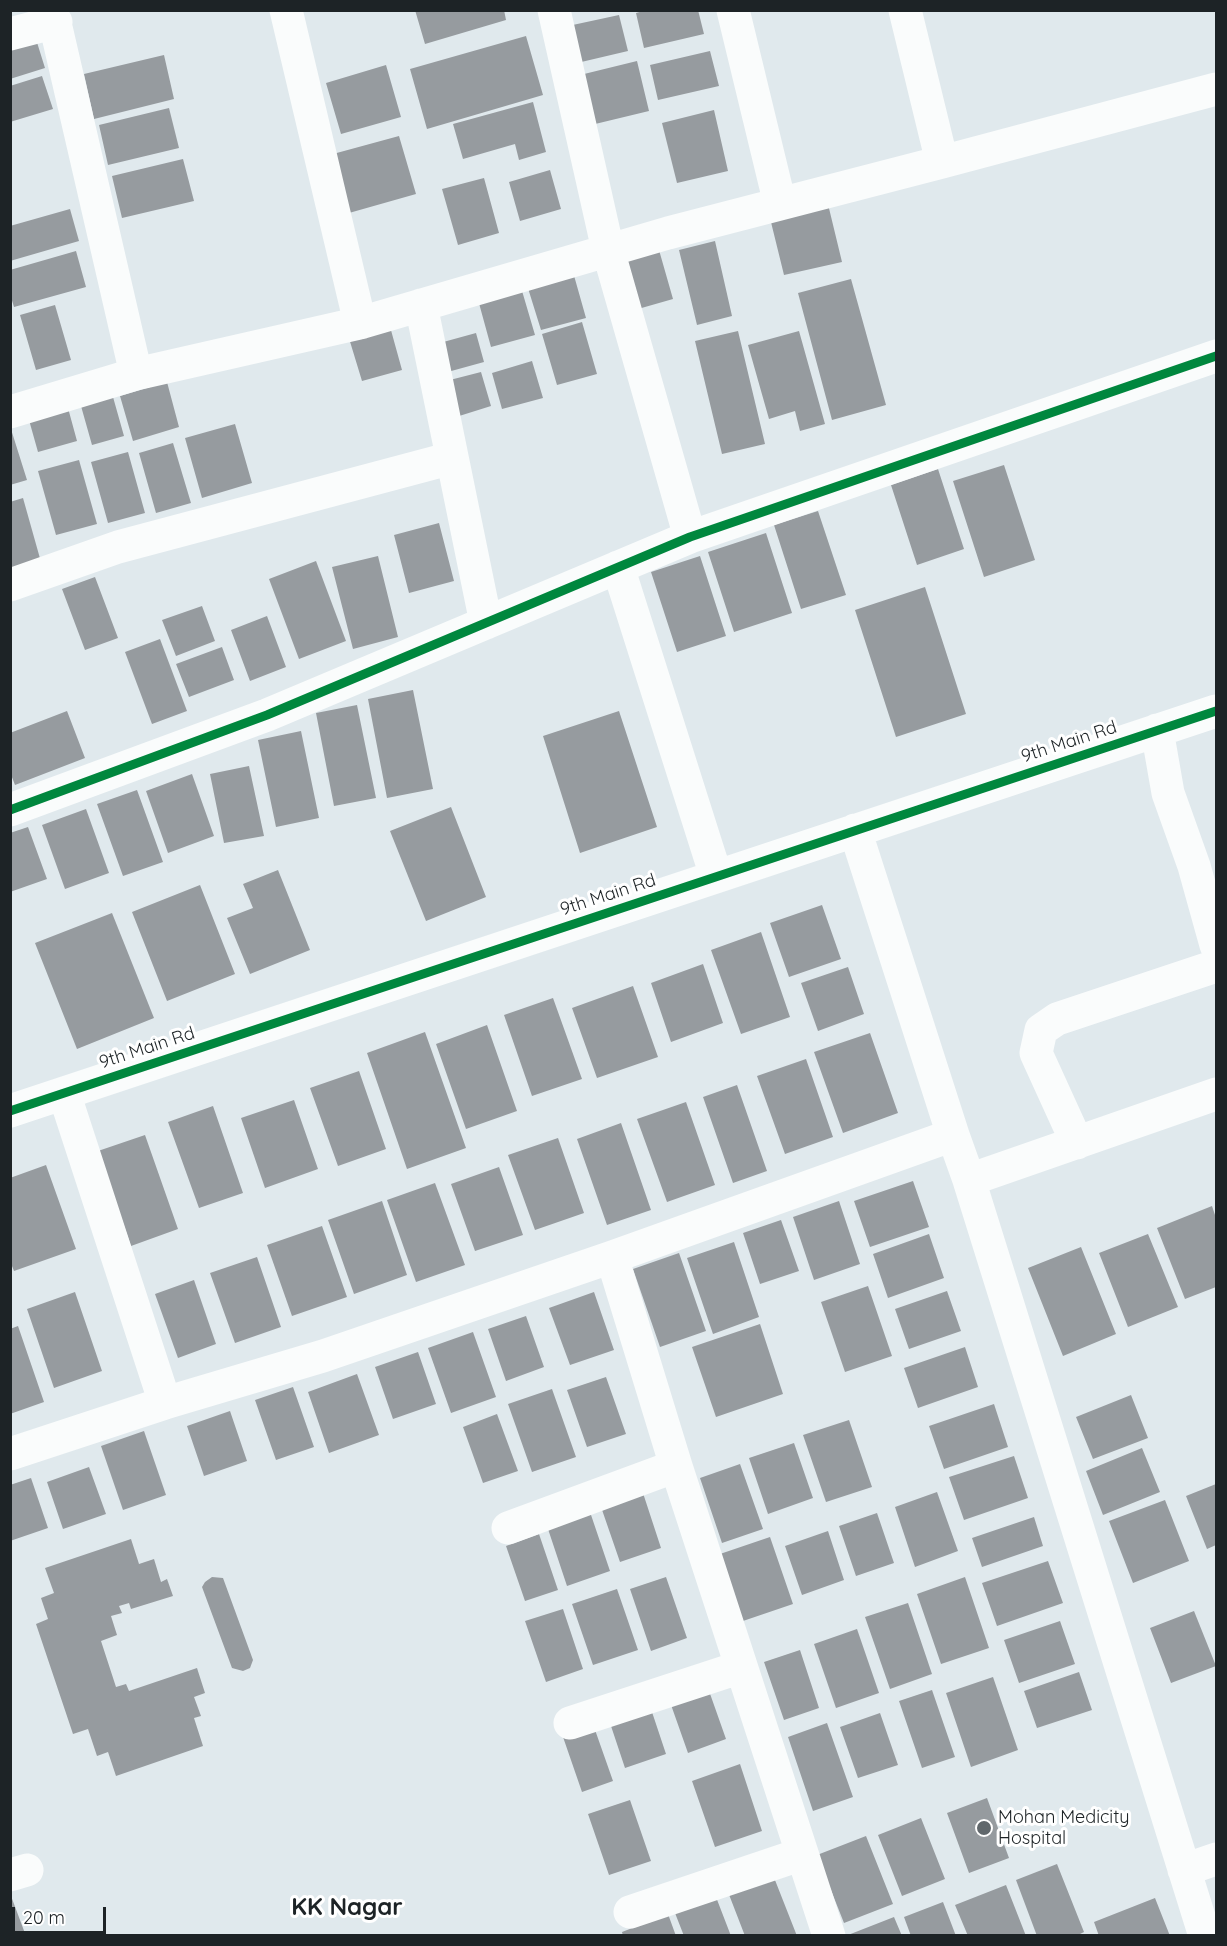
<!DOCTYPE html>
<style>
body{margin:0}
#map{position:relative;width:1227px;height:1946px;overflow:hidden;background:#e0e9ed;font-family:Quicksand,sans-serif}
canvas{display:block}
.frame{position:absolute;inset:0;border:12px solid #1d2326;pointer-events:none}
.scale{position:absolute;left:12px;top:1907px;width:94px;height:27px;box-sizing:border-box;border:3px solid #1d2326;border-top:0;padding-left:8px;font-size:18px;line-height:21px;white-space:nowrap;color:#1d2326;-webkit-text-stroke:4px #fff;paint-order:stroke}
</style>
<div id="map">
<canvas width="1227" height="1946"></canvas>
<div class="frame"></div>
<div class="scale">20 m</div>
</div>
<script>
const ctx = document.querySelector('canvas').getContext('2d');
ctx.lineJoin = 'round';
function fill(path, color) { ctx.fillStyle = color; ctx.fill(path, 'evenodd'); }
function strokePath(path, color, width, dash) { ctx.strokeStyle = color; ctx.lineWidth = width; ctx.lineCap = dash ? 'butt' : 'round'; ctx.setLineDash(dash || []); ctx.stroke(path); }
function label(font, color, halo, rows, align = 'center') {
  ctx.font = font + ' Quicksand,sans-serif'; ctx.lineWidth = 6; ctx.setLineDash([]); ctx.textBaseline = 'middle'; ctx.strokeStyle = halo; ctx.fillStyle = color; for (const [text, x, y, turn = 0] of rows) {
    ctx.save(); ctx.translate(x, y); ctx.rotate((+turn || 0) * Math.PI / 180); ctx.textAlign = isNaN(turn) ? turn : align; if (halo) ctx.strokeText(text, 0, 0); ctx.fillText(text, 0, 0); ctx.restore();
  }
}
const building = new Path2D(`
 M415,10H504L506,20L425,44Z
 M647,10H698L704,34L644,48L636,13Z
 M619,15L628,51L577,63L568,26Z
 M35,36L45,68L10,79V44Z
 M526,36L543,95L427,129L410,69Z
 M710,51L719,86L658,100L650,65Z
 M164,55L174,99L94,119L84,74Z
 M637,61L649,111L591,125L580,75Z
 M386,65L401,117L341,134L326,83Z
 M42,76L53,109L10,122V86Z
 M533,102L546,152L519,160L515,144L463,159L453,124Z
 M169,108L179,148L108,165L99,125Z
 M714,110L728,171L677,183L662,123Z
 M399,136L416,194L349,213L333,154Z
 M183,159L194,201L122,218L112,176Z
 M550,170L561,209L520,221L509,182Z
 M484,178L499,233L458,245L442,189Z
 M827,200L842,262L784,275L769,214Z
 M70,209L79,241L10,261V226Z
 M715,241L732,316L697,325L679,250Z
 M657,243L673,299L631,311L615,254Z
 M76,251L86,287L14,307L10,294V270Z
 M573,272L586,318L541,330L527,285Z
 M851,279L886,405L832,420L798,293Z
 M520,284L535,335L491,347L477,296Z
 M55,305L71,360L36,370L20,315Z
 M582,322L597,374L557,385L542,334Z
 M389,323L402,370L362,381L348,335Z
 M738,331L765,444L722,454L695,341Z
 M799,331L825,424L800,431L795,411L769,419L748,345Z
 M476,333L484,362L444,373L436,344Z
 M532,361L543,398L502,409L492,373Z
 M481,372L491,406L456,417L446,381Z
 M167,382L179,427L133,441L120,396Z
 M113,397L124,436L92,445L81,406Z
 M68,408L77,441L38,452L29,420Z
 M235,424L252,483L202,498L185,438Z
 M10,426L27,480L10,485Z
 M173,443L191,503L156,513L139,453Z
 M128,452L145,513L108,523L91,462Z
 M79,460L97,524L56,535L38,471Z
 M1004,465L1035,560L984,577L953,481Z
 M938,469L964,549L917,565L891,485Z
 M23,498L41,562L10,571V502Z
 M818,511L846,595L801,609L774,525Z
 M439,523L454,581L409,593L394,535Z
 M766,533L792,613L734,632L708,552Z
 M378,556L398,637L353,649L332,567Z
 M700,556L726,636L677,652L651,572Z
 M316,561L346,641L299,659L269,579Z
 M95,577L118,638L85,650L62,589Z
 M925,587L966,714L896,737L855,610Z
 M202,606L215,641L176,656L162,620Z
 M267,616L286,667L250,681L231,630Z
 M160,639L187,711L152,724L125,652Z
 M222,647L234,680L189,697L176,664Z
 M413,690L433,789L387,798L368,699Z
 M357,705L376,798L334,806L316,713Z
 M67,711L85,758L15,785L10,772V733Z
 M619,711L657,827L580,853L543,736Z
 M301,731L319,818L276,827L258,740Z
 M249,766L264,836L224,843L210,774Z
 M192,774L214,836L168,853L146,791Z
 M137,790L163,862L123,876L97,804Z
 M451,807L486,897L426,921L390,831Z
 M86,809L109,873L65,889L42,825Z
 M28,827L47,879L10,892V833Z
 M278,870L310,950L250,974L227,918L253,908L243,884Z
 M200,885L235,974L167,1001L132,912Z
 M822,905L841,959L789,977L770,923Z
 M112,913L154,1018L77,1049L35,943Z
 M761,932L790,1017L741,1034L711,950Z
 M703,964L723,1023L671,1042L651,983Z
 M848,967L864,1014L818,1031L801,983Z
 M633,986L658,1057L597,1078L572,1008Z
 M553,998L582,1079L532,1096L504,1015Z
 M487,1025L517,1111L466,1129L436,1044Z
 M425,1032L466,1148L407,1169L367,1053Z
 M870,1033L898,1113L843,1133L814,1052Z
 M806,1059L833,1137L785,1154L757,1076Z
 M359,1071L386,1149L338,1166L310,1088Z
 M737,1085L767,1171L733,1183L703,1097Z
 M294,1100L318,1169L265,1188L241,1118Z
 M686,1102L715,1185L667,1202L637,1119Z
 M213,1106L243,1193L199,1208L168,1122Z
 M621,1123L651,1210L607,1225L577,1139Z
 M145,1135L178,1229L131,1246L98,1151Z
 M558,1138L584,1213L535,1230L508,1155Z
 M46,1165L76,1249L14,1271L10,1261V1178Z
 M499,1167L523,1235L475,1251L451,1184Z
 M913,1181L929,1227L870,1247L854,1201Z
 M435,1183L465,1265L416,1282L387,1200Z
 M382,1201L407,1275L354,1294L328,1220Z
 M839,1201L860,1264L814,1280L793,1217Z
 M1212,1206L1216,1218V1287L1185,1299L1157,1228Z
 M781,1220L799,1271L760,1284L743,1233Z
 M322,1226L347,1297L292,1316L267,1245Z
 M929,1234L944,1278L888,1298L873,1254Z
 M1148,1234L1178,1307L1128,1327L1099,1253Z
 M734,1242L759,1317L713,1334L687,1258Z
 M1081,1247L1116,1334L1063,1356L1028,1268Z
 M679,1253L706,1331L660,1347L633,1269Z
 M257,1257L281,1327L235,1343L210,1273Z
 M194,1280L216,1344L178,1358L155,1294Z
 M868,1286L892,1356L845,1372L821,1302Z
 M947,1291L961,1331L909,1349L895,1309Z
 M75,1292L102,1371L54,1388L27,1309Z
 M594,1292L614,1350L570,1365L549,1308Z
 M526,1316L544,1367L506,1381L488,1329Z
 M760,1324L783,1394L716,1417L692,1347Z
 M18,1326L44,1402L10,1414V1329Z
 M473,1332L496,1397L451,1413L428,1348Z
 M965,1347L978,1387L918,1408L904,1368Z
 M418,1352L436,1404L393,1419L375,1367Z
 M357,1374L379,1435L329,1453L308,1392Z
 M606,1377L626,1434L587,1447L567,1390Z
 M293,1387L314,1447L276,1460L255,1400Z
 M552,1389L576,1457L532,1472L508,1404Z
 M1131,1395L1148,1438L1093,1459L1076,1417Z
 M994,1404L1008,1447L944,1469L929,1426Z
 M230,1411L247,1461L204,1476L187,1426Z
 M497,1414L518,1471L483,1483L463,1427Z
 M849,1420L872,1487L826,1502L803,1435Z
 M144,1431L166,1495L123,1510L101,1446Z
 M794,1443L813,1498L768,1514L749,1458Z
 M1142,1448L1160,1492L1103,1515L1086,1471Z
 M1014,1456L1028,1498L964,1520L949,1477Z
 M740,1464L763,1529L722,1543L700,1478Z
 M89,1467L106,1514L63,1529L47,1482Z
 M31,1478L48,1528L10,1541V1485Z
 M1216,1484V1545L1207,1549L1186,1496Z
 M642,1490L661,1548L620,1562L600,1504Z
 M937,1492L958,1551L915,1567L895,1507Z
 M1165,1500L1189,1561L1133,1583L1109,1521Z
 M589,1509L610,1571L567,1586L546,1523Z
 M877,1513L894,1563L856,1576L839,1526Z
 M1034,1517L1043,1546L982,1567L972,1538Z
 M828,1531L844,1580L802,1595L785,1546Z
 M539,1534L558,1590L525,1601L506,1546Z
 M770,1537L793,1604L743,1621L720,1554Z
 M131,1539L139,1564L154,1559L161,1582L167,1579L173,1596L131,1609L129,1603L119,1606L122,1613L111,1616L117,1635L101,1641L116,1687L126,1684L129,1691L197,1668L205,1693L194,1697L201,1716L194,1718L203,1746L116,1776L108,1752L97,1756L88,1729L73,1734L36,1624L48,1619L41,1598L54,1593L45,1568Z
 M1048,1561L1063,1603L997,1626L982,1583Z
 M212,1577L223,1578L253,1660L250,1668L243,1671L232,1668L202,1587L205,1582Z
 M666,1577L687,1638L651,1651L630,1589Z
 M965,1577L989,1648L941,1664L917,1594Z
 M617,1589L638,1650L593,1665L572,1604Z
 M908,1603L932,1674L890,1689L865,1617Z
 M563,1609L583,1669L546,1682L525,1621Z
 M1194,1611L1216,1666L1171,1683L1150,1628Z
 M1060,1621L1075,1664L1019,1683L1004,1640Z
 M857,1629L879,1693L836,1708L814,1644Z
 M800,1650L819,1708L784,1720L764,1662Z
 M1079,1672L1092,1710L1037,1728L1024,1691Z
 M993,1677L1018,1750L971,1767L946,1693Z
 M708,1688L726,1739L688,1753L670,1702Z
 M932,1690L955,1757L922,1768L899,1701Z
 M650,1706L666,1754L625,1768L609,1720Z
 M880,1713L898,1765L858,1778L840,1727Z
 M827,1723L853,1797L813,1811L788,1737Z
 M594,1727L613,1781L582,1792L563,1737Z
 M740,1764L762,1831L715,1847L692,1781Z
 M987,1798L1009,1858L969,1873L947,1813Z
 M630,1800L651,1861L609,1875L588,1814Z
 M921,1818L945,1879L902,1896L878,1835Z
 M866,1836L893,1904L844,1923L817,1855Z
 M1057,1864L1084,1932L1076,1936H1037L1016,1880Z
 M773,1875L797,1936H745L728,1892Z
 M1006,1885L1026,1936H968L955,1905Z
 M11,1896L26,1936H10Z
 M716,1897L731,1936H684L675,1913Z
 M1155,1898L1170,1936H1099L1094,1922Z
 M943,1902L956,1936H911L904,1917Z
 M668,1914L676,1936H623L622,1932Z
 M894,1917L902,1936H848V1935Z`);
const minor = new Path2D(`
 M52,10L136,374
 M286,10L360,323
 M554,10L608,250L690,537
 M733,10L780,204
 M905,10L942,162
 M10,34L56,22
 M421,305L486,623
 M10,412L136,374L360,323L668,233L942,162L1216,89
 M618,567L716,876
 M10,585L118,547L452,458
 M1157,730L1168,793L1194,866L1216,945
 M10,810L267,715L690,537L1216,356
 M855,830L953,1135L969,1180L1205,1936
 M64,1093L165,1403
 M10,1111L1216,711
 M1077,1143L1036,1053L1041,1030L1057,1019L1216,966
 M969,1180L1216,1094
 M612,1257L676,1466L829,1936
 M10,1454L165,1403L323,1356L612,1257L953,1135
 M508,1528L676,1466
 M570,1723L741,1667
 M1184,1870L1216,1859
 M10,1875L27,1870
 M630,1912L802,1854`);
const cycleway = new Path2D(`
 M10,810L267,715L690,537L1216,356
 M10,1111L1216,711`);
const markers = [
 [984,1828,8,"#61686c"]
];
const streetNames = [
 ["9th Main Rd",1069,742,-18],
 ["9th Main Rd",608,895,-18],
 ["9th Main Rd",147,1048,-18]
];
const poiNames = [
 ["Mohan Medicity",998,1818],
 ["Hospital",998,1839]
];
const districtNames = [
 ["KK Nagar",347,1908]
];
fill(building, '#969b9f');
strokePath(minor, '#fafcfc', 33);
strokePath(cycleway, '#00873e', 9);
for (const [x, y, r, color] of markers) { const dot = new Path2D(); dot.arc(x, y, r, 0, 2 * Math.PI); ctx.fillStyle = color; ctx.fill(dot); strokePath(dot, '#fff', 2); }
label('18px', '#1d2326', '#fff', streetNames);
label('18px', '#1d2326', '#fff', poiNames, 'left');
label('bold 24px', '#1d2326', '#fff', districtNames);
</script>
